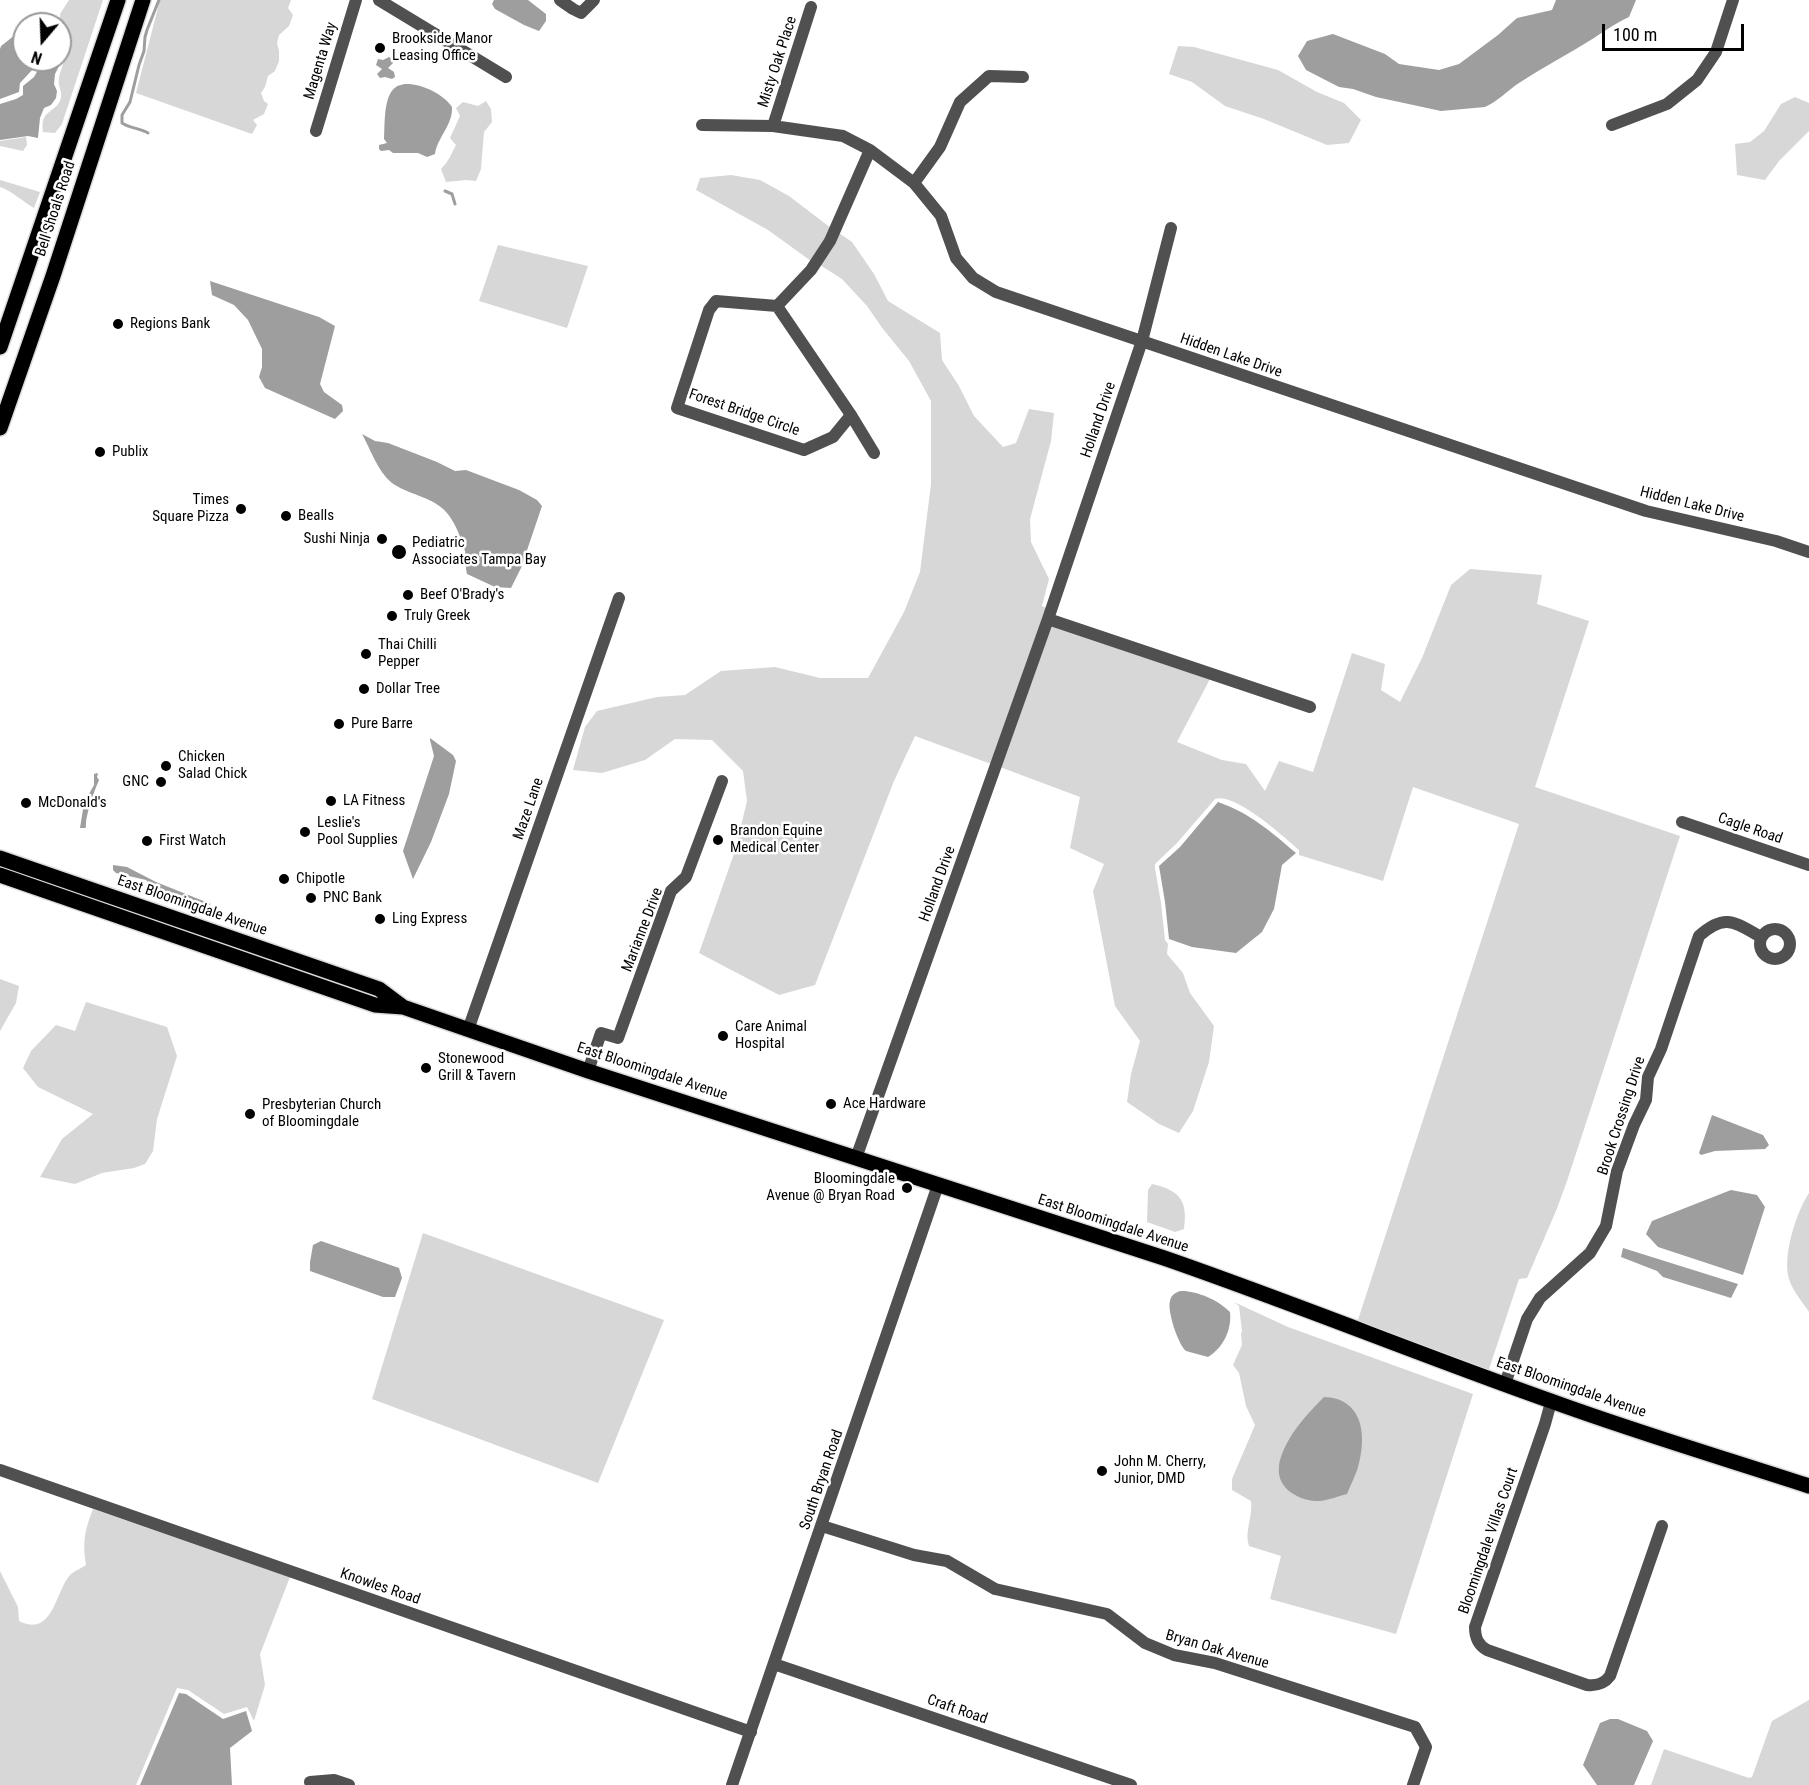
<!DOCTYPE html>
<style>
body{margin:0}
#map{position:relative;width:1809px;height:1785px;overflow:hidden;background:#fff;font-family:"Roboto Condensed",sans-serif}
canvas{display:block}
.north{position:absolute;left:12px;top:12px;width:60px;height:60px;box-sizing:border-box;background:#fff;border:2px solid #999;border-radius:50%;rotate:199deg;font-size:16px;font-weight:700;line-height:24px;text-align:center;color:#000}
.north::after{content:'';display:block;margin:auto;width:21px;height:27px;background:#000;clip-path:polygon(50% 0,100% 100%,50% 72%,0 100%)}
.scale{position:absolute;left:1602px;top:24px;width:142px;height:27px;box-sizing:border-box;border:3px solid #000;border-top:0;padding-left:8px;font-size:18px;line-height:21px;white-space:nowrap;color:#000;-webkit-text-stroke:4px #fff;paint-order:stroke}
</style>
<div id="map">
<canvas width="1809" height="1785"></canvas>
<div class="north">N</div>
<div class="scale">100 m</div>
</div>
<script>
const ctx = document.querySelector('canvas').getContext('2d');
ctx.lineJoin = 'round';
function fill(path, color) { ctx.fillStyle = color; ctx.fill(path, 'evenodd'); }
function strokePath(path, color, width, dash) { ctx.strokeStyle = color; ctx.lineWidth = width; ctx.lineCap = dash ? 'butt' : 'round'; ctx.setLineDash(dash || []); ctx.stroke(path); }
function label(font, color, halo, rows, align = 'center') {
  ctx.font = font + ' "Roboto Condensed",sans-serif'; ctx.lineWidth = 5; ctx.setLineDash([]); ctx.textBaseline = 'middle'; ctx.strokeStyle = halo; ctx.fillStyle = color; for (const [text, x, y, turn = 0] of rows) {
    ctx.save(); ctx.translate(x, y); ctx.rotate((+turn || 0) * Math.PI / 180); ctx.textAlign = isNaN(turn) ? turn : align; if (halo) ctx.strokeText(text, 0, 0); ctx.fillText(text, 0, 0); ctx.restore();
  }
}
const green = new Path2D(`
 M69,0H103L62,124L55,133L43,132C40,110 53,114 60,101C64,92 57,86 59,78C61,66 71,49 68,38L61,34L60,14Z
 M160,0H291L288,8L293,15L289,26L279,35L277,43L279,51V61L275,71L268,76L265,87L261,93L264,101L268,104L264,114L253,120L257,125L252,134L136,93Z
 M1178,46L1194,47L1278,70L1317,92L1344,103L1361,120L1349,143L1327,145L1264,119L1225,106L1192,82L1169,74Z
 M1795,97L1809,103V131L1779,161L1765,180L1737,175L1735,144L1750,142L1764,131L1781,104Z
 M486,101L491,109L492,122L484,132L481,169L476,181L466,180L446,182L441,169C449,161 451,154 456,145L450,138L460,116L456,108L463,102L478,106Z
 M26,137L27,145L23,151L0,146V141Z
 M731,175L760,180L789,196L831,228L826,238L811,261L768,230L696,190L700,178Z
 M0,180L40,192L34,208C22,201 12,191 0,187Z
 M839,233L852,242L874,274L888,301L940,333L942,360L959,386L974,416L1003,447L1016,443L1029,409L1054,413L1051,441L1030,519L1031,542L1049,579L1042,606L1047,608L991,764L915,736L894,781L815,985L779,995L699,953L735,851L747,801L743,771L712,740L675,739L645,760L602,773L573,770L585,727L597,711L657,697L685,695L721,671L775,667L820,678H868L904,612L920,572L931,484V401L909,361L883,329L867,306L842,279L820,265Z
 M498,245L588,266L567,328L479,301Z
 M1470,569L1542,575L1537,604L1589,621L1535,787L1680,836L1567,1181L1556,1211L1527,1278L1519,1279L1488,1372L1357,1323L1519,824L1413,787L1383,881L1299,855V850C1284,837 1235,792 1215,799L1177,843L1155,864V868L1161,903L1165,940L1168,944L1167,954L1183,973L1190,993L1214,1026L1209,1062L1193,1111L1179,1133L1159,1124L1127,1102L1131,1074L1140,1041L1115,1006L1093,891L1104,864L1070,848L1080,797L1000,767L1051,626L1210,679L1177,742L1222,760L1246,764L1265,791L1279,761L1313,772L1352,653L1385,664L1381,690L1400,702L1422,658L1451,585Z
 M0,979L19,986L16,1003L0,1031Z
 M86,1002L167,1027L177,1056L157,1119L153,1151L145,1164L134,1168L102,1173L75,1184L40,1177L62,1139L93,1114L38,1087L23,1068L31,1051L56,1025L75,1031Z
 M1152,1184C1180,1190 1188,1201 1184,1229L1175,1232L1147,1222L1148,1190Z
 M1809,1193V1312C1802,1301 1790,1288 1788,1275C1784,1252 1796,1213 1809,1193Z
 M423,1233L664,1320L598,1483L372,1399Z
 M1234,1302L1288,1327L1473,1394L1396,1634L1270,1599L1281,1556L1249,1546C1244,1532 1253,1517 1251,1501L1232,1490V1479L1255,1425L1246,1406L1239,1373L1233,1365L1242,1345L1241,1334L1242,1331L1239,1306Z
 M93,1509L290,1577L260,1654L265,1685L254,1721L247,1707L224,1714L188,1690L177,1688L136,1785H0V1571L18,1607L19,1621C53,1638 55,1592 70,1575C74,1571 82,1568 86,1565C82,1543 85,1529 93,1509Z
 M1809,1700V1785H1651L1664,1749L1749,1778L1752,1777L1772,1721Z`);
const water = new Path2D(`
 M494,0H528L546,14V21L539,31L524,25L495,9L492,4Z
 M1556,0H1636L1629,17C1616,23 1606,30 1594,38C1569,54 1543,67 1519,83C1507,91 1497,102 1485,107L1441,111L1376,97L1353,89L1339,87L1306,70L1298,56L1307,41L1333,34L1385,54L1399,64L1439,70L1459,64L1498,35L1517,18L1552,10Z
 M24,28V60H32L33,69L20,83L19,92L0,99V49L1,46Z
 M60,39L65,41V46L61,53V62L55,74L54,84L57,91L56,98L51,105L44,108L40,118L38,138L28,136L0,140V104L16,99L23,95V86L34,77L38,70L36,60H60Z
 M389,57L394,60L393,63L388,68L394,72L395,77L392,79L385,77L380,78L377,74L382,69L376,65L378,59L383,60Z
 M405,84C420,83 444,94 452,107C453,125 437,138 435,154L427,157L418,153H393L389,150L381,151L379,149V145L387,143L384,139C385,126 383,95 396,87C398,85 402,85 405,84Z
 M210,281L319,317L335,326L320,384L324,392L342,405L343,411L335,419L265,388L259,377L262,367V349L248,320L234,305L212,295Z
 M362,434L375,441L388,443L437,462L455,471L466,470L519,490L537,500L542,506L521,568L511,588L495,587L467,574C465,565 466,559 465,551C461,538 456,524 447,513C435,498 411,495 395,485C379,475 371,450 362,434Z
 M430,738L453,755L456,761L449,794L431,842L413,879L403,851L434,756L430,740Z
 M97,773L98,774L97,777L99,780C95,789 85,816 86,827L85,828H80L84,803L94,785V774Z
 M1218,802C1250,813 1270,831 1296,853L1282,865L1274,909L1262,932L1236,953L1192,947L1169,939L1165,902L1159,866L1180,847Z
 M113,865L127,867L156,882L211,904L209,905L194,902L159,890L152,886L146,880L116,873L113,870Z
 M1712,1115L1763,1135L1769,1145L1765,1149L1715,1151L1701,1155L1699,1153Z
 M1731,1190L1757,1195L1765,1207L1743,1275L1658,1247L1646,1234L1652,1221Z
 M321,1241L399,1268L402,1278L395,1297H383L310,1271V1262L313,1245Z
 M1623,1248L1738,1284L1731,1298L1663,1277L1657,1271L1621,1257Z
 M1180,1291C1195,1290 1219,1300 1230,1312C1232,1330 1223,1348 1208,1357L1186,1351C1178,1344 1167,1311 1170,1301C1171,1295 1175,1293 1180,1291Z
 M1324,1397C1361,1398 1367,1432 1359,1463C1357,1473 1351,1484 1347,1494C1339,1496 1329,1500 1320,1501C1301,1502 1276,1489 1279,1467C1279,1461 1282,1454 1284,1449C1293,1429 1309,1412 1324,1397Z
 M179,1693L186,1694L223,1719L246,1711L252,1731L230,1748L232,1785H140Z
 M1610,1719H1618L1647,1731L1653,1741L1634,1785H1597L1583,1765L1600,1723Z`);
const stream = new Path2D(`
 M148,133C140,128 129,128 122,123V115L130,102L139,65L144,51L145,37L147,30L159,0
 M445,191L452,194L455,204`);
const minor = new Path2D(`
 M379,0L506,77
 M560,0L573,9L581,13L594,0
 M702,125L773,126L843,136L870,150L914,183L941,216L956,258L973,278L996,292L1646,511L1776,541L1809,552
 M1612,125L1667,104L1697,80L1716,52L1733,0
 M773,126L811,7
 M316,131L356,0
 M914,183L940,147L960,102L989,76L1023,77
 M777,306L811,270L830,241L870,150
 M851,415L833,437L804,450L677,408L709,310L716,301L777,306L851,415L874,453
 M1048,619L1310,707
 M1682,822L1809,865
 M1760 944a15 15 0 1 1 30 0a15 15 0 1 1-30 0Z
 M468,1030L619,598
 M588,1071L601,1033L618,1038L671,891L686,877L722,781
 M856,1158L1048,619L1142,341L1171,228
 M1505,1384L1527,1319L1540,1298L1590,1253L1606,1226L1617,1171L1634,1125L1646,1100L1648,1077L1661,1049L1699,936C1725,913 1734,922 1761,937
 M1551,1402L1545,1424L1475,1627C1475,1638 1478,1645 1487,1650L1587,1685C1597,1686 1604,1684 1610,1676L1662,1526
 M0,1470L751,1732
 M822,1526L914,1555L947,1561L995,1589L1107,1614L1145,1643L1174,1655L1215,1663L1415,1727L1426,1747L1413,1785
 M774,1664L1131,1785
 M310,1782L334,1780L349,1785
 M732,1785L938,1185`);
const major = new Path2D(`
 M0,347L118,0
 M0,428L53,276L143,0
 M0,858L379,989L403,1007L588,1071L1164,1258C1294,1303 1421,1355 1551,1401C1636,1432 1723,1458 1809,1486
 M0,875L375,1005L403,1007`);
const markers = [
 [380,48,6,"#000"],
 [118,324,6,"#000"],
 [100,452,6,"#000"],
 [241,509,6,"#000"],
 [286,516,6,"#000"],
 [382,539,6,"#000"],
 [399,552,8,"#000"],
 [408,595,6,"#000"],
 [392,616,6,"#000"],
 [366,654,6,"#000"],
 [364,689,6,"#000"],
 [339,724,6,"#000"],
 [166,766,6,"#000"],
 [161,782,6,"#000"],
 [331,801,6,"#000"],
 [26,803,6,"#000"],
 [305,832,6,"#000"],
 [718,840,6,"#000"],
 [147,841,6,"#000"],
 [284,879,6,"#000"],
 [311,898,6,"#000"],
 [380,919,6,"#000"],
 [723,1036,6,"#000"],
 [426,1068,6,"#000"],
 [831,1104,6,"#000"],
 [250,1114,6,"#000"],
 [907,1188,6,"#000"],
 [1102,1471,6,"#000"]
];
const poiNames = [
 ["Brookside Manor",392,39],
 ["Leasing Office",392,56],
 ["Regions Bank",130,324],
 ["Publix",112,452],
 ["Times",229,500,"right"],
 ["Square Pizza",229,517,"right"],
 ["Bealls",298,516],
 ["Sushi Ninja",370,539,"right"],
 ["Pediatric",412,543],
 ["Associates Tampa Bay",412,560],
 ["Beef O'Brady's",420,595],
 ["Truly Greek",404,616],
 ["Thai Chilli",378,645],
 ["Pepper",378,662],
 ["Dollar Tree",376,689],
 ["Pure Barre",351,724],
 ["Chicken",178,757],
 ["Salad Chick",178,774],
 ["GNC",149,782,"right"],
 ["LA Fitness",343,801],
 ["McDonald's",38,803],
 ["Leslie's",317,823],
 ["Pool Supplies",317,840],
 ["Brandon Equine",730,831],
 ["Medical Center",730,848],
 ["First Watch",159,841],
 ["Chipotle",296,879],
 ["PNC Bank",323,898],
 ["Ling Express",392,919],
 ["Care Animal",735,1027],
 ["Hospital",735,1044],
 ["Stonewood",438,1059],
 ["Grill & Tavern",438,1076],
 ["Ace Hardware",843,1104],
 ["Presbyterian Church",262,1105],
 ["of Bloomingdale",262,1122],
 ["Bloomingdale",895,1179,"right"],
 ["Avenue @ Bryan Road",895,1196,"right"],
 ["John M. Cherry,",1114,1462],
 ["Junior, DMD",1114,1479]
];
const streetNames = [
 ["Magenta Way",321,61,-73],
 ["Misty Oak Place",778,62,-72],
 ["Bell Shoals Road",56,209,-72],
 ["Hidden Lake Drive",1231,356,19],
 ["Forest Bridge Circle",744,413,19],
 ["Holland Drive",1099,420,-71],
 ["Hidden Lake Drive",1692,505,14],
 ["Maze Lane",529,809,-71],
 ["Cagle Road",1750,829,19],
 ["Holland Drive",938,884,-70],
 ["East Bloomingdale Avenue",192,906,19],
 ["Marianne Drive",643,930,-69],
 ["East Bloomingdale Avenue",652,1072,18],
 ["Brook Crossing Drive",1622,1116,-72],
 ["East Bloomingdale Avenue",1113,1224,18],
 ["East Bloomingdale Avenue",1571,1388,19],
 ["South Bryan Road",822,1480,-71],
 ["Bloomingdale Villas Court",1489,1541,-71],
 ["Knowles Road",380,1587,19],
 ["Bryan Oak Avenue",1217,1650,16],
 ["Craft Road",957,1710,19]
];
fill(green, '#d7d7d7');
fill(water, '#9e9e9e');
strokePath(stream, '#9e9e9e', 3);
strokePath(major, '#dbdbdb', 18);
strokePath(minor, '#505050', 12);
strokePath(major, '#000', 15);
for (const [x, y, r, color] of markers) { const dot = new Path2D(); dot.arc(x, y, r, 0, 2 * Math.PI); ctx.fillStyle = color; ctx.fill(dot); strokePath(dot, '#fff', 2); }
label('15px', '#000', '#fff', poiNames, 'left');
label('15px', '#000', '#fff', streetNames);
</script>
